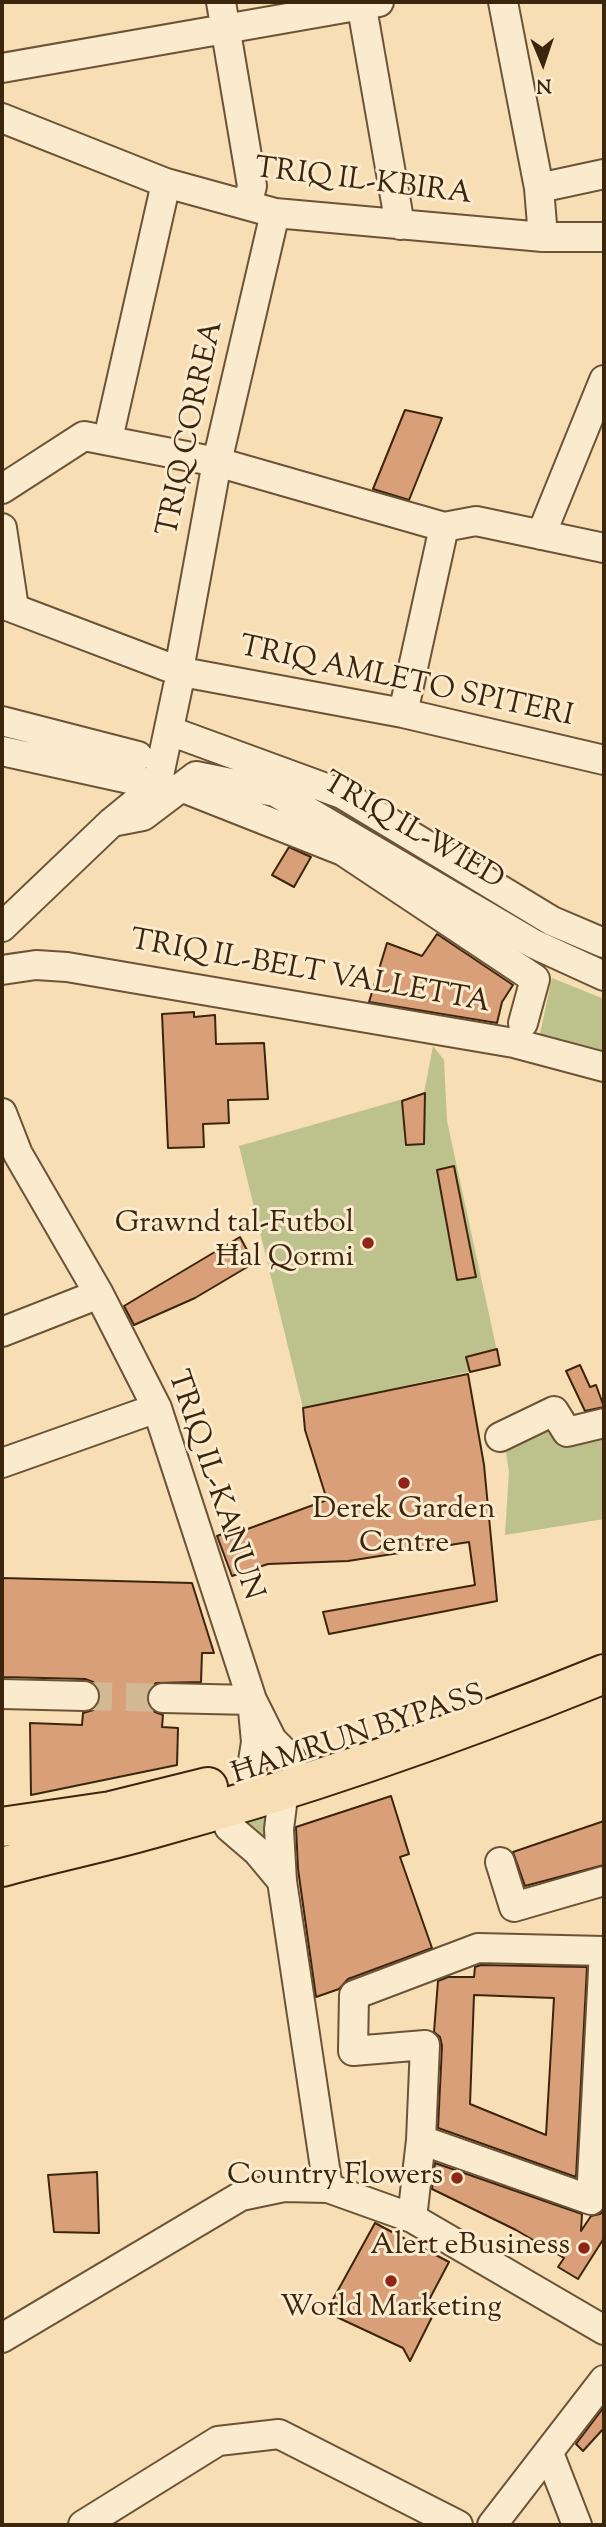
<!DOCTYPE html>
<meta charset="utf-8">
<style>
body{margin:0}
#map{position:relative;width:606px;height:2527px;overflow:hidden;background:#f7deb4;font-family:"Sorts Mill Goudy",serif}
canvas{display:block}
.frame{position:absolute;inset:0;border:4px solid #3c250d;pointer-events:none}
.north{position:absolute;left:508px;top:28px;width:70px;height:70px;-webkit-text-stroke:5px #faeace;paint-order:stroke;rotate:178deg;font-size:19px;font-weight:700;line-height:28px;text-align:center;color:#3c250d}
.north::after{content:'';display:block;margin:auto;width:24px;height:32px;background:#3c250d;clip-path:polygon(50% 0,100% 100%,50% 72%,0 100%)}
</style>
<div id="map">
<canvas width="606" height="2527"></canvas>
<div class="frame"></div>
<div class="north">N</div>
</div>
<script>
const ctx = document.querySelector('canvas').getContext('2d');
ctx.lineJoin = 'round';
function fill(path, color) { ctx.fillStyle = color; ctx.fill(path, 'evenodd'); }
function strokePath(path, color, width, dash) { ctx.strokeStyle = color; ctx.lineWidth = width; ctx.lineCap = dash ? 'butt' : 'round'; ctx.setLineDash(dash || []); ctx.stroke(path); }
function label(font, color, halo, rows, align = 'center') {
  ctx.font = font + ' "Sorts Mill Goudy",serif'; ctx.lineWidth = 6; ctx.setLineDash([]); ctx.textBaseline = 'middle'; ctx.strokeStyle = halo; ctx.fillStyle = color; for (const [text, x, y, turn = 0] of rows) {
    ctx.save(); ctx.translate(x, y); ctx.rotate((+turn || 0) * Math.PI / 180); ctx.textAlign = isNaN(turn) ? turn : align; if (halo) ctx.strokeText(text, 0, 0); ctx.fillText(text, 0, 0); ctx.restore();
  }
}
const green = new Path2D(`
 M552,978L604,999V1054L539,1038Z
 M433,1046L444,1060L447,1121L500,1365L303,1408L239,1146L424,1093Z
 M554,1425L604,1430V1519L505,1535L509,1472L505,1446Z
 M268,1814L276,1855L236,1821Z`);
const building = new Path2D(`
 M405,410L442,418L409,500L373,489Z
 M289,847L311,857L294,887L272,875Z
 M437,934L513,985L502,1002L497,1023L369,1002L387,943L422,956Z
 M194,1012V1017L215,1015L216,1044L264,1043L268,1099L228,1100L229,1123L203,1124L204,1147L168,1148L162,1014Z
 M425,1093L424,1144L406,1145L402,1101Z
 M454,1166L476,1277L457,1280L437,1170Z
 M240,1237L254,1263L195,1298L134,1325L124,1306Z
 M497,1349L500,1365L470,1372L466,1357Z
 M580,1365L590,1387L596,1385L604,1407L585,1411L566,1371Z
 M468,1374L484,1465L497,1601L329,1634L323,1612L475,1585L469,1542L348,1561L268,1564L232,1576L217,1536L241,1527L242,1531L327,1500L305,1430L303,1408Z
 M2,1578L192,1583L214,1653H202L201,1682L156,1683L149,1689L146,1697L149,1707L155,1712L163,1715L162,1727L178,1728L177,1765L31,1795L30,1723L82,1725L83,1713L93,1710L98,1704L101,1696L98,1687L93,1682L85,1679L2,1677Z
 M391,1796L409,1854L400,1857L432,1948L348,1979L339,1989L316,1997L298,1869L296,1827Z
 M604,1821V1865L525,1886L513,1852Z
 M481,1965L587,1967L576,2177L438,2128L442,2046L440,2037L434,2032L438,1981L448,1977H474L475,1967ZM474,1995L554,1998L546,2135L470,2104Z
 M435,2163L582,2214L581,2231L591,2216L600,2214L604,2210V2238L578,2279L558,2267L564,2258L516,2230L432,2189Z
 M97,2172L99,2233L54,2232L48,2175Z
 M375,2223L449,2262L429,2300L435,2311L410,2361L403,2348L326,2312Z
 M604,2407V2428L583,2451L576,2444Z`);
const minorTunnel = new Path2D(`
 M84,1696L163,1698`);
const minor = new Path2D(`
 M221,2L252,186L247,205
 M361,2L400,225
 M503,2L539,188L543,237
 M2,68L379,2
 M2,118L166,183L275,213L543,237H604
 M539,188L604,174
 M108,439L166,183
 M2,489L84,436L217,462L444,527L476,521L604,548
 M2,528L14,608
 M541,535L604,380
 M2,604L168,667
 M181,659L217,462L275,213
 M193,674L403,713L604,760
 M403,713L444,527
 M2,721L138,756
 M170,731L342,794L552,921L604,943
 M2,751L157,785
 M181,787L343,851L535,979L523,1023
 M112,822L143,816L196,776L275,792L534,944L604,976
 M2,927L112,822L157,785L178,686
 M2,970L36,965L67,967L514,1043L604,1067
 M2,1113L18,1154L99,1294L157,1408L252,1700L272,1740L292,1760
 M2,1332L99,1294
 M500,1437L554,1411L567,1432L604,1423
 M2,1463L157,1408
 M2,1694L84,1696
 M163,1698L252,1700L256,1742L251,1774
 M284,1789L279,1829L282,1881L328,2188
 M229,1827L257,1851L282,1881
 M500,1862L514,1907L604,1881
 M412,2218L421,2140L425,2045L353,2051L354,1995L478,1948L604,1951L591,2200L421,2140
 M2,2338L241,2196L284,2187L328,2188L412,2218L604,2330
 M549,2453L577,2525
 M83,2525L218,2441L279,2434L458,2525
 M492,2525L604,2380`);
const highway = new Path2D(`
 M2,1827L111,1811L208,1787
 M2,1867C51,1853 102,1843 151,1829C305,1787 456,1734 604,1674`);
const markers = [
 [368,1243,7,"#8f2418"],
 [404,1483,7,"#8f2418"],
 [457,2178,7,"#8f2418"],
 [584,2248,7,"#8f2418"],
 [391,2281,7,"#8f2418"]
];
const streetNames = [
 ["TRIQ IL-KBIRA",363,184,7],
 ["TRIQ CORREA",193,429,-78],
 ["TRIQ AMLETO SPITERI",406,684,12],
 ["TRIQ IL-WIED",412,833,30],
 ["TRIQ IL-BELT VALLETTA",310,974,10],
 ["TRIQ IL-KANUN",213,1486,71],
 ["ĦAMRUN BYPASS",359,1737,-18]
];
const poiNames = [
 ["Grawnd tal-Futbol",354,1226],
 ["Ħal Qormi",354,1260],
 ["Derek Garden",404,1512,"center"],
 ["Centre",404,1546,"center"],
 ["Country Flowers",443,2178],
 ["Alert eBusiness",570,2248],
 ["World Marketing",391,2310,"center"]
];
fill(green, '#bdc18c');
fill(building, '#d99f78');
strokePath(building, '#3c250d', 2);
strokePath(minorTunnel, '#d2b993', 28, [28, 14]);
strokePath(minor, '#6b5337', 32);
strokePath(highway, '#3c250d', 42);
strokePath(minor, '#faeace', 28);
strokePath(highway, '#f7deb4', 38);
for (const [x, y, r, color] of markers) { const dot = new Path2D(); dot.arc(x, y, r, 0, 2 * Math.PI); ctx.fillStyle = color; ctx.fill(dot); strokePath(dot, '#faeace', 2.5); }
label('30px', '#3c250d', '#faeace', streetNames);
label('30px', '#3c250d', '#faeace', poiNames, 'right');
</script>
